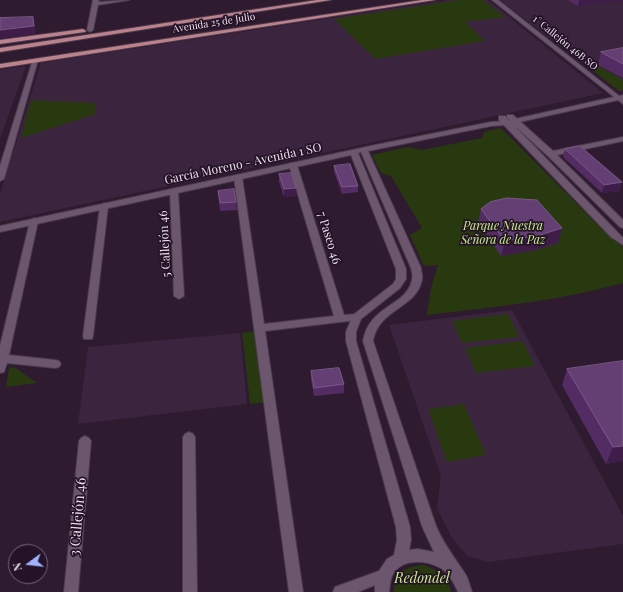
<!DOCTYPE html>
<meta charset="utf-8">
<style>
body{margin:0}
#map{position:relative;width:623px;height:592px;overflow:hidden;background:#2e1b30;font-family:"Playfair Display",serif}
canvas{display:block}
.north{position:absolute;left:8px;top:544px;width:40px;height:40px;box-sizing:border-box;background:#241226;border:1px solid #746476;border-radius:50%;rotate:255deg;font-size:11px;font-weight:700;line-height:16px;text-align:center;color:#ede0ee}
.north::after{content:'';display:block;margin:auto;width:14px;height:18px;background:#a3b2fd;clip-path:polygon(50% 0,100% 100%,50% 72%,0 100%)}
</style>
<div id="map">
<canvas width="623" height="592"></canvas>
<div class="north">N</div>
</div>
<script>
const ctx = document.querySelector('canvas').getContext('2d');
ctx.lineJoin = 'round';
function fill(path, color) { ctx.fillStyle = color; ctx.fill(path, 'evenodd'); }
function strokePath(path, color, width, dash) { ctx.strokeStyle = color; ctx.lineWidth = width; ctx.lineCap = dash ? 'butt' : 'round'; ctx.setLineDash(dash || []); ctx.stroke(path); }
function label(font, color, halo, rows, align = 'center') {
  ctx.font = font + ' "Playfair Display",serif'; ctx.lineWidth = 3.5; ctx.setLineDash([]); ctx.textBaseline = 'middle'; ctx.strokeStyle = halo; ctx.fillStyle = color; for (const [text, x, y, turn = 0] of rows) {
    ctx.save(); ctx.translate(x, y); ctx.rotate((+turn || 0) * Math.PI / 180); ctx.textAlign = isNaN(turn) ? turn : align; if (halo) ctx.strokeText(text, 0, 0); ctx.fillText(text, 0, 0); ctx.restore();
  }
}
const built = new Path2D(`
 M447,0H488L603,93L0,222V194L41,63Z
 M500,0H623V90L619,91Z
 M26,66L0,139V70Z
 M512,310L623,516V544L488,562L467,556L452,538L437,508L441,476L389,325Z
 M240,333L247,404L78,424L88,347Z`);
const green = new Path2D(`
 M459,0H483L505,17L465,22L485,41L375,59L334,19Z
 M597,65L623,80V90L619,91L588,67Z
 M31,100L95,103L96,114L21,138Z
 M501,128L607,234L623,247V283C559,301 493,307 427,315L431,288L438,265L424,266L410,235L422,228L391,176L381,173L372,155L408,147L422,150L482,138L484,132Z
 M508,314L519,337L462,343L452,321Z
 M257,331L266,402L250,404L242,333Z
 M523,341L535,366L476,373L465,348Z
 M14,367L37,383L6,387L9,368Z
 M464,404L486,455L447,462L428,409Z
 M423,565C436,569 449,577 451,592H394C392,574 407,566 423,565Z`);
const minor = new Path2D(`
 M93,0H99L98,2L129,0L98,5L93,30L90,32L87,30Z
 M492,0H498L623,99V104Z
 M33,59L38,60L4,179L0,181V166Z
 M507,115H513L553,151L623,137V141L557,155L623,220V228L620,227L548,156L507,119Z
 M499,116H505L623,238V245L611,237L499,120Z
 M290,163H293L297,165L344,315L357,314L362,317L357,320L265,331L303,592H289L234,177L238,175L242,177L264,324L334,316L289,165Z
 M171,189H177L178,191L184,296L179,299L174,296L170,191Z
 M104,203L108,206L93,336L92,339H84L83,336L100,206Z
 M34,218L38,221L9,355L55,360L59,361L61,364L59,367L55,368L7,363L4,372L0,373V346L30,221Z
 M189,432L193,434L195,437L197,592H183V437L185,434Z
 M85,436L89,438L91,441L78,592H64L79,441L81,438Z`);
const tertiary = new Path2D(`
 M623,95V99L506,125L491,126L368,151L421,268C421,272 423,276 422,280C416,309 379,308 373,341L436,526C443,543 454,557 464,572C468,577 470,586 472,592H458C454,583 450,575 442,569C427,559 400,558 392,576C390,581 390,587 389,592H375V585L358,592H333L335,587L379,571L387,559L394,555L397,540L396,527L346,341V332L353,315L393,284L396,279V269L351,155L0,232V226L375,145L491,122L506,121ZM361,152L411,268C412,272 413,276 412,280C407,306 369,305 363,341L422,526L434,552L418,549L409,550L411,540L410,527L356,341V332L361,319L400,288L406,279V269L358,153Z`);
const primary = new Path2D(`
 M317,0H331L0,52V48Z
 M422,0H435L0,68V64Z
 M83,29L86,31L85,32L0,44V40Z`);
const wall = new Path2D(`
 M568,0H623L578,6Z
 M623,48V78L598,65L601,52Z
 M565,149L622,182L619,191L602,193L563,157Z
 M334,166L358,186V192L342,194L334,172Z
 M279,174L297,196L284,197L279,182Z
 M218,191L236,202L237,210L220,211Z
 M481,209L562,228L558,243L536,250L501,256L478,224Z
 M567,369L623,461L606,464L562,385Z
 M311,371L344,384V393L314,396L311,380Z`);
const shadedWall = new Path2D(`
 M579,0H623V1L578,6Z
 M33,17L35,25L36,34L0,39V30Z
 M622,182L619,191L602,193L604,185Z
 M296,188L297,196L284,197V189Z
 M562,228L558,243L536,250L501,256L505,241Z
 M623,446V461L606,464L613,447Z`);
const building = new Path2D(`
 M33,17L34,26L0,30V18Z
 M623,48V64L601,52Z
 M580,146L622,182L604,185L565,149Z
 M350,164L358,186L342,187L334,166Z
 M291,173L296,188L284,189L279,174Z
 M234,189L236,202L220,203L218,191Z
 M507,198L537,200L562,228L540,235L505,241L481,209L490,202Z
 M623,361V446L613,447L567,369Z
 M339,368L344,384L314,388L311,371Z`);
const farStreetnames = [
 ["Avenida 25 de Julio",214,23,-9],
 ["1° Callejón 46B SO",565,43,39]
];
const streetNames = [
 ["García Moreno - Avenida 1 SO",243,164,-12],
 ["7 Paseo 46",329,238,73],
 ["5 Callejón 46",165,244,-93]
];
const parkNames = [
 ["Parque Nuestra",503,226],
 ["Señora de la Paz",503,240]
];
const nearStreetnames = [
 ["3 Callejón 46",78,517,-85]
];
const nearParknames = [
 ["Redondel",422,579]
];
fill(built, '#3b243e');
fill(green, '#29390f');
strokePath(minor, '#4a3a4b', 2);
strokePath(tertiary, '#4a3a4b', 2);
strokePath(primary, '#4a3a4b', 2);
fill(minor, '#6c566e');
fill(tertiary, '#6c566e');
fill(primary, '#bb828c');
fill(wall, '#542c64');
fill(shadedWall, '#3e1d49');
fill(building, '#643f73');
strokePath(building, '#7a5886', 1);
label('10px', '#ede0ee', '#241226', farStreetnames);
label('12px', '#ede0ee', '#241226', streetNames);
label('italic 12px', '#c5f089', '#241226', parkNames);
label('14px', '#ede0ee', '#241226', nearStreetnames);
label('italic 14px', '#c5f089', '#241226', nearParknames);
</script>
